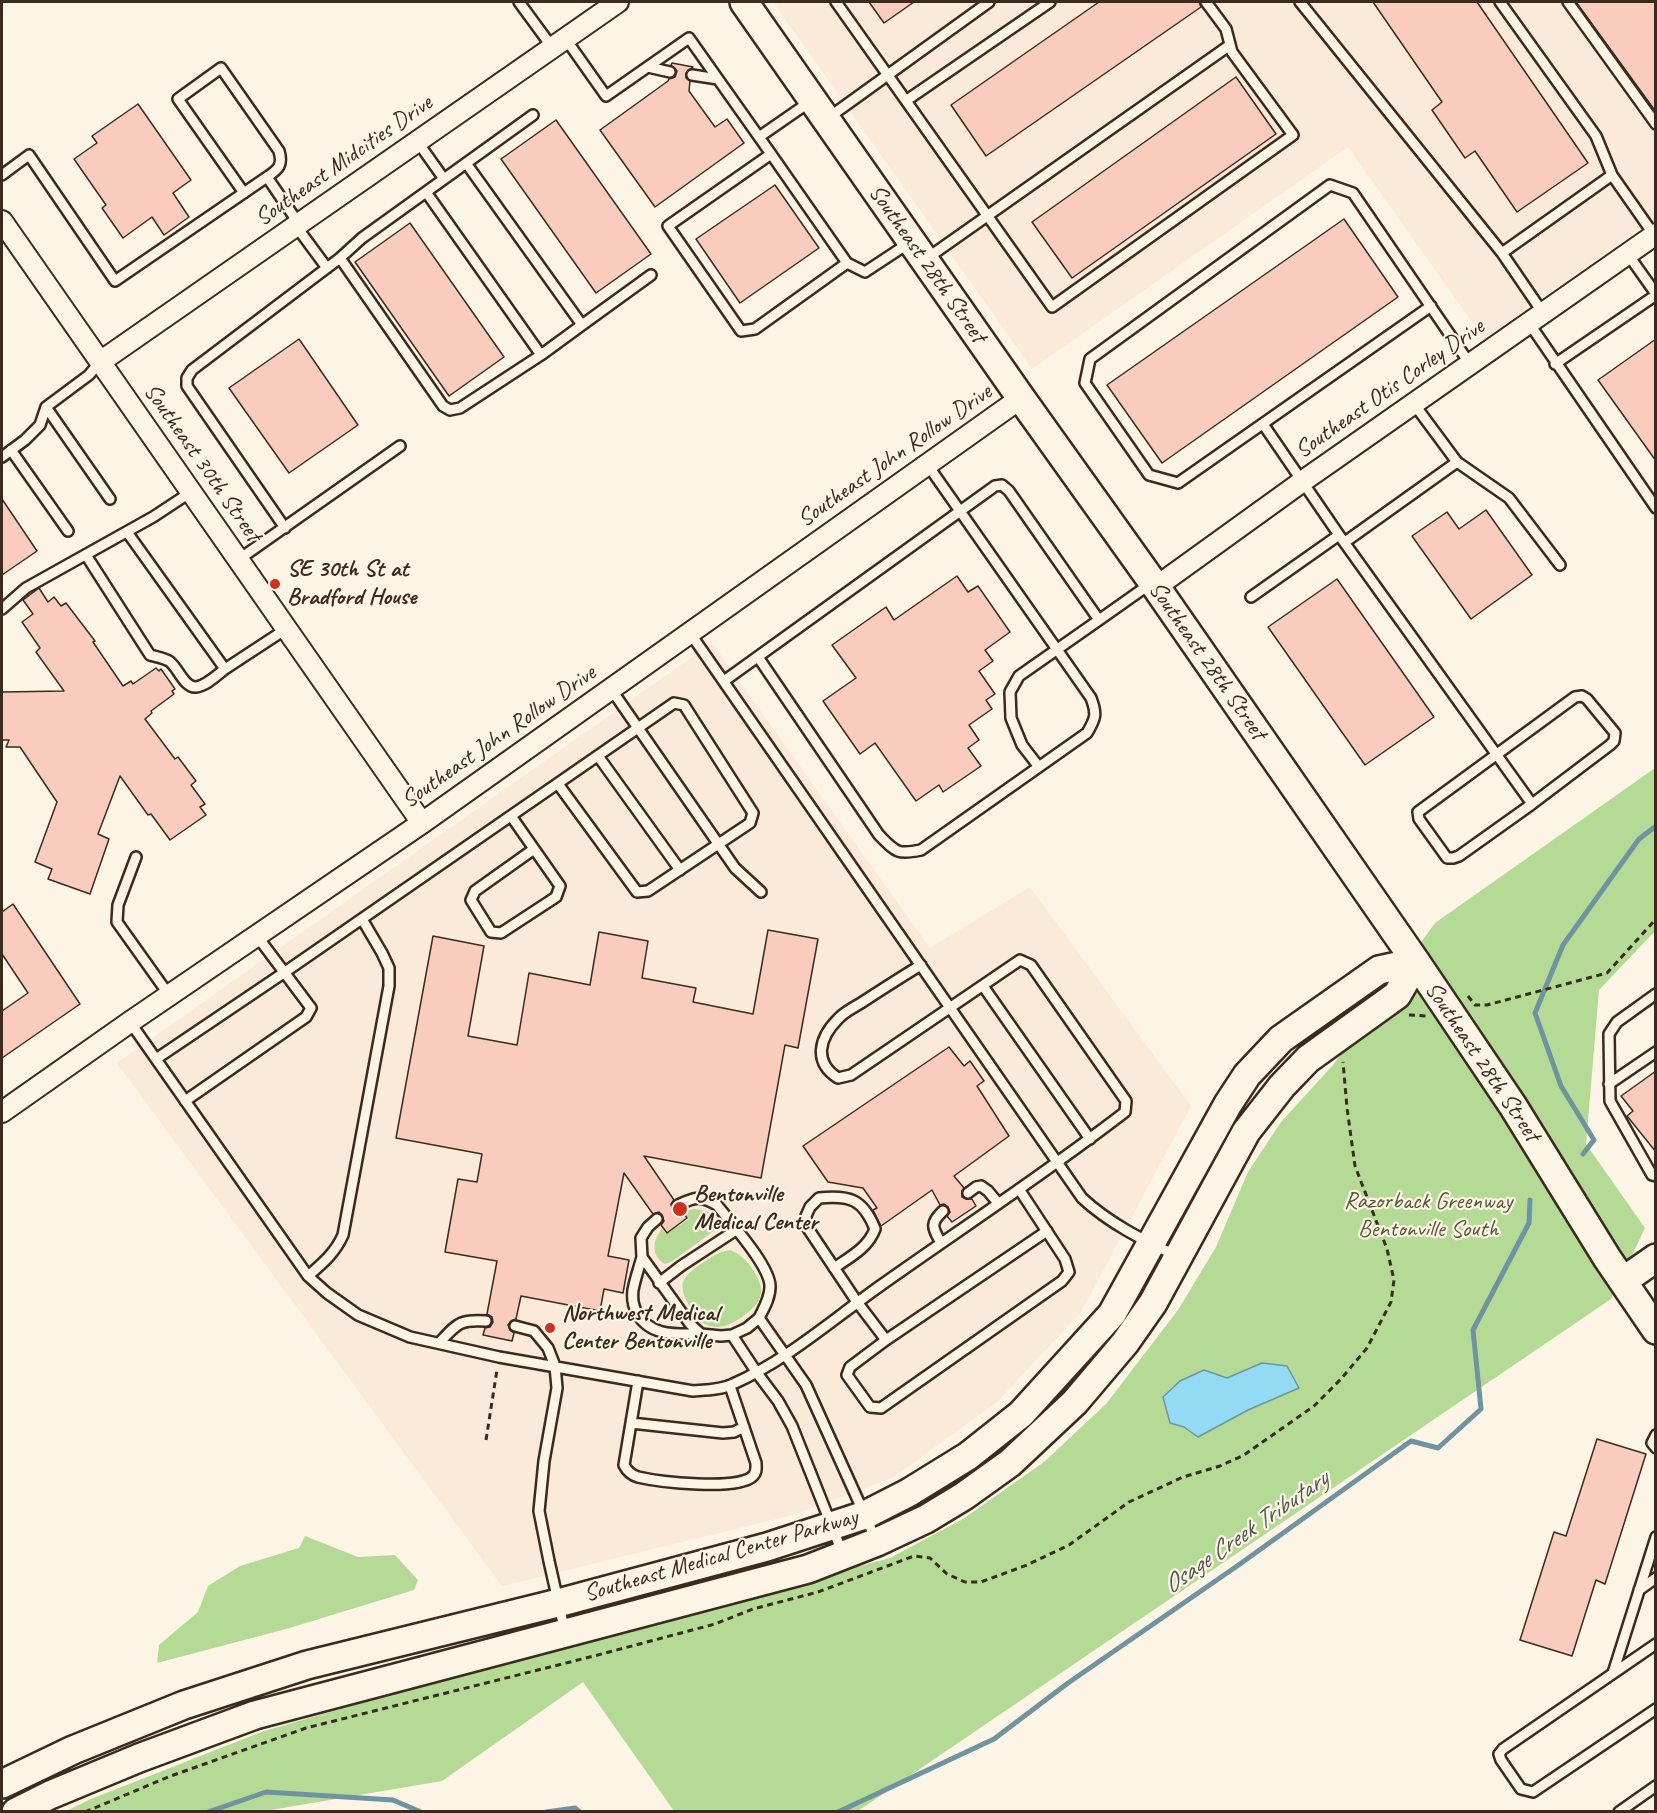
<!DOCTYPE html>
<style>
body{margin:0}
#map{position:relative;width:1657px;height:1813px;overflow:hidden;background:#fcf5e5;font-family:Caveat,sans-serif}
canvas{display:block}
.frame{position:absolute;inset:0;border:3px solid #3b2a1e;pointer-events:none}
</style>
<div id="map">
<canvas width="1657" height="1813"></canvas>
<div class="frame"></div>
</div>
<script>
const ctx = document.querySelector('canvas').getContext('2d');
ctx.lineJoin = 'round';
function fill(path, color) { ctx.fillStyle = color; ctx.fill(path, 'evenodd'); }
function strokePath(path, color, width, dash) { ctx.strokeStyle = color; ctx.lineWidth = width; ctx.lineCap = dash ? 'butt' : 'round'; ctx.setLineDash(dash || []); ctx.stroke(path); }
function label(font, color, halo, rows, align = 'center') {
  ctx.font = font + ' Caveat,sans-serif'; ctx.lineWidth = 4.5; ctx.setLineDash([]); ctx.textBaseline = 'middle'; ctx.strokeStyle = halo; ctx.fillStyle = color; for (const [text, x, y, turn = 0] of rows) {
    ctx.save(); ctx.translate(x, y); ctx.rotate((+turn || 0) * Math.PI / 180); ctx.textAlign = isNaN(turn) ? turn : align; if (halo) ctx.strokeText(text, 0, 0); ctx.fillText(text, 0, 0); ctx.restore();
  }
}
const built = new Path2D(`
 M773,2H1655V218L1484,339L1348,147L1032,369Z
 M712,643L930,948L1030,887L1191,1106L1081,1312L997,1402L894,1477L793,1515L502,1586L117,1063Z`);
const green = new Path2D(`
 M1655,768V931L1599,990L1586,1144L1645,1228L1611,1299L858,1811H674L583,1682L442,1781L265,1811L64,1812L91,1799L264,1731L560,1646L890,1558L963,1519L1044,1462L1106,1404L1178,1310L1216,1247L1248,1172L1281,1122L1333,1065L1435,923Z
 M694,1209C703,1210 711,1211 717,1220L715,1230L671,1262L665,1264C651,1256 652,1241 662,1229L666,1234L689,1219L684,1211Z
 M730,1250C740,1254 744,1258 751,1267C767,1290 764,1301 742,1317C722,1331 705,1332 691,1309C678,1286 679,1279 701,1264C711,1257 718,1252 730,1250Z
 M305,1536L358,1557L395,1555L418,1580L414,1590L286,1629L157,1663L159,1645L198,1612L208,1586L240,1566L299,1548Z`);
const water = new Path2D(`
 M1262,1363L1287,1366L1299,1388L1248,1410L1198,1437L1184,1427L1170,1423L1163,1397L1180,1381L1204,1370L1227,1378Z`);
const stream = new Path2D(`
 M1583,1154L1594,1140L1561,1086L1535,1013L1563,945L1639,839L1656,826
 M208,1812L266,1792L393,1800L421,1812
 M546,1812L575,1808L580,1812
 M838,1812L994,1739L1068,1683L1240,1564L1411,1441L1438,1448L1481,1409L1473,1330L1529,1223L1530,1200`);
const building = new Path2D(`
 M869,2H914L884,23Z
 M1099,2H1199L1201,7L986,156L951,105Z
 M1373,2H1477L1588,163L1517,212L1475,151L1465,158L1432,110L1442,102Z
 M1576,2H1656V112Z
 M672,63L693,67L686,73V78L690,81L689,91L715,127L727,119L744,143L655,207L600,130L668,81L669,79L675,77L677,71L671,65Z
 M1236,77L1276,134L1072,278L1032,222Z
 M138,104L191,180L173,193L189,217L164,235L152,217L123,238L102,208L106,205L74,159L97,143L92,136Z
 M556,120L651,254L596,293L501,159Z
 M775,185L819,248L740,303L696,239Z
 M1344,219L1398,297L1162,463L1107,385Z
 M410,223L504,357L449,396L355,262Z
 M299,339L358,425L289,473L229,388Z
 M1656,339V461L1598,380Z
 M2,499L37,551L2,575Z
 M1486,510L1532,575L1471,619L1412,536L1447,512L1459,529Z
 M957,576L968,592L978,586L1010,632L985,650L993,661L979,671L995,694L986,700L992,709L969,725L979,740L968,748L981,766L943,792L939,785L916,801L875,743L860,754L823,701L856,678L832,645L886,607L894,620Z
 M1337,579L1434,717L1365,765L1268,627Z
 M39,588L48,602L54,597L61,606L66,603L95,641L93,642L123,686L131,681L133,684L156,668L159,671L161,669L175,689L172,691L174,694L151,711L152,713L145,719L175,759L178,757L196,781L191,785L205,804L200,807L206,815L170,840L151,814L148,815L120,776L98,834L109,839L90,894L48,879L52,869L35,862L57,802L20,747H6L9,740H2V692L64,691L36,652L40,648L22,622L33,614L23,600Z
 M13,904L80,1004L2,1058V1011L28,993L2,954V912Z
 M768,930L818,939L798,1048L785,1045L761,1178L644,1156L674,1200L671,1204L672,1208L677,1212L682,1210L687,1218L667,1233L661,1225L664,1221L662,1215L659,1212L653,1214L624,1173L608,1256L629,1260L623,1293L604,1289L600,1311L521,1296L516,1319L511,1321L508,1325L510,1330L514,1333L512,1341L483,1335L485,1328L490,1327L493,1322L492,1317L487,1314L497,1261L445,1252L458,1179L477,1182L482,1154L396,1138L433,936L484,946L468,1036L517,1045L529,973L590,985L599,932L648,941L642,978L696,988L693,1002L753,1014Z
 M949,1047L964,1066L970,1061L984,1081L977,1086L1009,1136L954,1176L964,1188L962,1191V1197L966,1199H972L976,1206L952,1222L947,1216L950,1212L948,1207L944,1204L940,1205L932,1190L881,1226L873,1210L877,1208L863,1188L828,1182L803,1146Z
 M1656,1071V1152L1627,1116L1633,1111L1621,1096Z
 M1597,1439L1646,1454L1605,1584L1596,1580L1572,1656L1520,1640L1554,1532L1566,1536Z`);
const path = new Path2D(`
 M1468,996L1475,1005H1487L1607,973L1656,919
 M1409,1015L1426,1016
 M486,1440L497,1370
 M85,1812L168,1777L306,1728L594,1656L715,1624L753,1609L818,1592L914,1556L930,1558L947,1574L965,1582H981L1027,1565L1069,1545L1129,1502L1183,1477L1220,1466L1244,1455L1314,1406L1341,1379L1367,1348L1391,1302L1394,1280L1387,1249L1355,1166L1347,1108L1343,1062`);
const lane = new Path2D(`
 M519,2L552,47
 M836,2L1052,307L1293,135L1232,52L1226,29L1206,2
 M1300,2L1502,253L1543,313
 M1500,2L1596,136L1612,175L1654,235
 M1568,2L1656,124
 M565,38L606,96L689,38L759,137
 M648,67L670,72
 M692,75L718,79
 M907,100L1050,2
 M811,101L759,137L771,154L847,263L865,272L909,243
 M828,118L989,2
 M417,141L444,179
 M771,154L668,226L741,331L755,329L847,263
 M466,163L582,325L651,275
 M2,175L29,155L115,281L267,177L299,224
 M426,192L541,355L582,325
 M244,193L178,99L221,68L279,151C283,165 279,169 267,177
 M296,226L327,268
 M1502,253L1612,175
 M1627,253L1656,294
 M340,258L443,406L450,410L460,408L541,355
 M926,259L1230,45
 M1431,306L1178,483L1149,475L1085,383L1090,359L1330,185L1353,193L1470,364
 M1529,323L1656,508
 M1555,364L1656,295
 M46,407L110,499
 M1263,424L1339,535L1532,804L1610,745L1614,741L1615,733L1587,699L1582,696L1575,697L1418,812L1419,819L1447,858H1453L1459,856L1532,804
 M11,450L68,531
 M2,457L25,440L40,425L46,407L89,375L100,362
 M1457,462L1509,498L1560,565
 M285,528L187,386V378L192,370L340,258L362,238L533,115
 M127,532L225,669L286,629
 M1345,542L1457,462L1414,404
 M86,555L150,655C157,657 163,658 169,661C178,667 184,688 196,687C206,686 217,675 225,669
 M238,560L400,446
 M1251,597L1339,535
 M2,609L26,588L153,517L191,492
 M690,633L1082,1198C1110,1224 1143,1240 1177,1256
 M758,657L879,835C896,852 897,855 921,850L1087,733C1096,718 1097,714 1091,698L927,464
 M724,681L995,486L1002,485L1009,491L1099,620L1150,584
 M611,689L735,868L761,892
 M598,756L680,870
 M1039,767L1022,745L1011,718L1010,692L1019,676L1099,620
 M511,816L560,886L556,897L501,933L491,932L471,900L475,891L534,849
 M136,857L118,905L117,922L169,995
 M983,986L1090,1139
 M1656,994L1617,1022L1609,1034L1610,1101L1652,1175L1656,1176
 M130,1022L308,1276L327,1293L358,1315L410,1337L499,1357L693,1391C706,1390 721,1390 733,1384C787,1360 832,1320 880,1286C962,1228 1046,1173 1125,1112L1126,1101L1031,965L1020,960L851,1075L838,1078C813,1062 819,1038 838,1019C844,1012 853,1008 861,1003C881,990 901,977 921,965
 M156,1059L285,972L674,703L684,705L753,813L750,823L648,891L637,892L558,784
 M1609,1084L1656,1052
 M185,1101L306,1017L311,1008L257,936
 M1019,1189L1065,1259L1069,1272L1062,1281L881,1408L870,1407L847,1375L850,1367L886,1340L1047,1231
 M968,1193L976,1187L981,1186L988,1191L998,1203
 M678,1205C695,1197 700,1195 717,1205C730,1222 771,1267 770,1287C770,1298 764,1308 759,1318L806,1385L876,1540
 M657,1219L648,1227L641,1238L642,1257L690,1324L701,1334L721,1336L732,1335L757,1373L778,1401L792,1426L842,1552
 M941,1243C933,1228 929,1224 943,1211
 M642,1257C639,1268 635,1279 633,1290C632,1298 633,1306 637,1313C650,1337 677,1334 701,1334
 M834,1268C850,1257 868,1248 875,1229C863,1199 850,1195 819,1198L810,1207L806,1216L807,1227L857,1302L886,1340
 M308,1276C323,1263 335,1253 343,1235L389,986V968L382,953L362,919
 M659,1283L681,1266L736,1230
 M515,1326L534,1331L548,1348L555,1366L557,1388L544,1461L539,1511L549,1561L565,1632
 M732,1335L747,1328L759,1318
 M439,1343C457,1324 459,1319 486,1321
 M638,1381L624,1465C627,1471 631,1475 638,1477C659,1482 738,1491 753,1476C757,1472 756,1468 756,1463L730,1386
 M631,1423L723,1433L734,1432L744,1427
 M1656,1435L1652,1443L1656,1448
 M1639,1590L1656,1578
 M1656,1644L1503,1749L1499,1754L1501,1760L1521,1789L1533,1792L1656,1709
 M1613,1673L1656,1537
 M1619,1812L1656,1786`);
const street = new Path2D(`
 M2,221L422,823
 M100,362L618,2
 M1156,587L1303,481L1656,234
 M2,1112L130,1022L422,823L1021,398`);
const secondary = new Path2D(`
 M744,2L1021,398L1156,587L1416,962L1513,1106L1607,1258L1656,1330
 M1623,1281L1656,1258
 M2,1784L73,1750L184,1705L307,1665L558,1603L767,1547L865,1515L908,1493L968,1456L1021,1414L1112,1314L1228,1104L1247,1075L1281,1039L1379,970L1416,962
 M16,1812L50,1795L139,1758L255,1715L808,1569L877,1542L926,1519L964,1496L1010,1463L1075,1402L1125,1343L1153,1303L1246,1132L1282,1086L1308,1059L1397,995L1416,962`);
const markers = [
 [275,584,6,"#c8321e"],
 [680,1209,8,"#c8321e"],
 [550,1328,6,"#c8321e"]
];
const streetNames = [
 ["Southeast Midcities Drive",344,161,-35],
 ["Southeast 28th Street",927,264,55],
 ["Southeast Otis Corley Drive",1390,389,-35],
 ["Southeast John Rollow Drive",895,456,-35],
 ["Southeast 30th Street",202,463,55],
 ["Southeast 28th Street",1207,661,55],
 ["Southeast John Rollow Drive",499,737,-35],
 ["Southeast 28th Street",1482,1062,56],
 ["Southeast Medical Center Parkway",721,1556,-16]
];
const poiNames = [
 ["SE 30th St at",287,570],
 ["Bradford House",287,598],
 ["Bentonville",694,1195],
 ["Medical Center",694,1223],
 ["Northwest Medical",562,1314],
 ["Center Bentonville",562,1342]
];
const parkNames = [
 ["Razorback Greenway",1428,1202],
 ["Bentonville South",1428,1230]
];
const waterNames = [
 ["Osage Creek Tributary",1246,1533,-35]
];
fill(built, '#fbe9d9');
fill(green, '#b4da96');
fill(water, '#93dbf5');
strokePath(water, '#70949f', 1.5);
strokePath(stream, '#70949f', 5);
fill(building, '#f9ccbd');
strokePath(building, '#3b2a1e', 1.5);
strokePath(lane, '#3b2a1e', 14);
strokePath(street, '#3b2a1e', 24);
strokePath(secondary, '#3b2a1e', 32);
strokePath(path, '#3b2a1e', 3, [6, 4.5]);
strokePath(lane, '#fcf5e5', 9);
strokePath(street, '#fcf5e5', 20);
strokePath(secondary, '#fcf5e5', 27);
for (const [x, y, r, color] of markers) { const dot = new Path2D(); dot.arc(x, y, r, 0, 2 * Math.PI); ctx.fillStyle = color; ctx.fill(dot); strokePath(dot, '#fcf5e5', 2); }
label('24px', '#3b2a1e', '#fcf5e5', streetNames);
label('bold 24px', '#3b2a1e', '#fcf5e5', poiNames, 'left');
label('24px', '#59563c', '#fcf5e5', parkNames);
label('italic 26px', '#515654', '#fcf5e5', waterNames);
</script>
